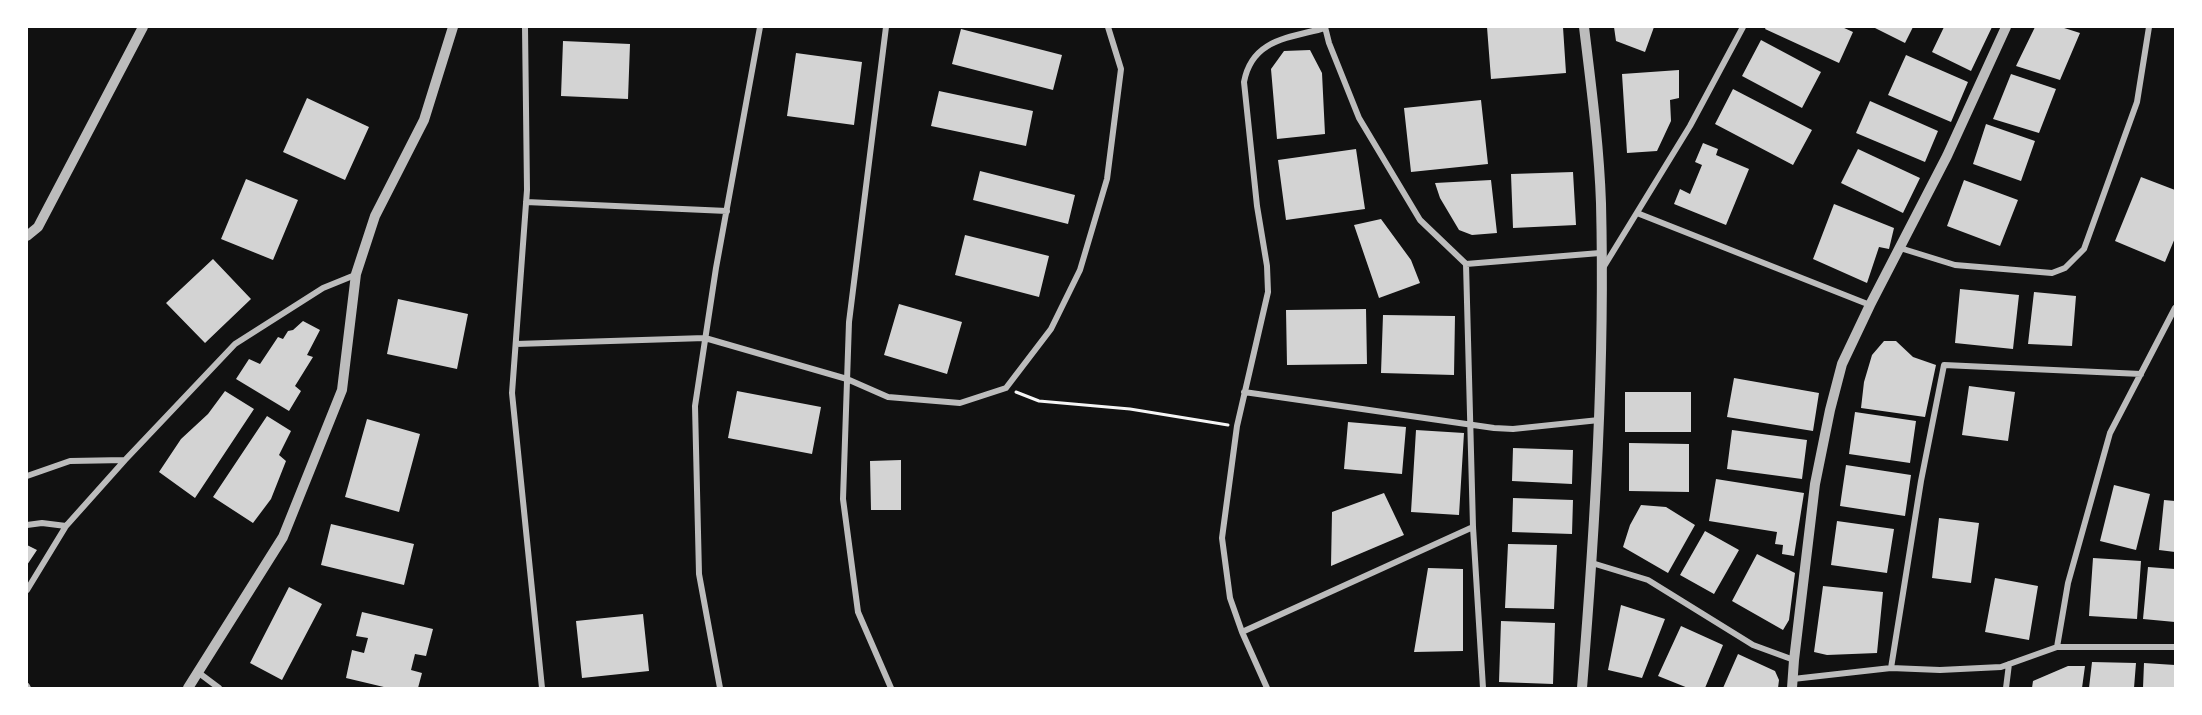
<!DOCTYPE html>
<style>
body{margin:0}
#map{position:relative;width:2202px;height:715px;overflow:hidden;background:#111;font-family:Quicksand,sans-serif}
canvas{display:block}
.frame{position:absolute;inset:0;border:28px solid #fff;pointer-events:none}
</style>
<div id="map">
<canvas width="2202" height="715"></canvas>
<div class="frame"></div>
</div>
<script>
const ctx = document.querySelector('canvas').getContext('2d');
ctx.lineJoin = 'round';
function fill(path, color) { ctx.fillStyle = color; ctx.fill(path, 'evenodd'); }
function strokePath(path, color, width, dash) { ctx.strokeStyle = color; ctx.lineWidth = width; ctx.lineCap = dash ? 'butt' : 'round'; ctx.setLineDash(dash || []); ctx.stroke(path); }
const building = new Path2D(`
 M1487,27H1563L1566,73L1491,79Z
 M1614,27H1654L1645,52L1616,41Z
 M1766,27H1842L1853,32L1839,63L1765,29Z
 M1873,27H1913L1905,43Z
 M1944,27H1992L1971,71L1932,52Z
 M2035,27H2061L2080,33L2060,80L2016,66Z
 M961,29L1062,55L1053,90L952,64Z
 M1761,40L1821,72L1802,108L1742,76Z
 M563,41L630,44L628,99L561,96Z
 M1310,50L1322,73L1325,134L1277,139L1271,69L1284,51Z
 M796,53L862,62L854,125L787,116Z
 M1906,55L1968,82L1951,122L1888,95Z
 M1679,70V98L1670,100L1671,121L1657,151L1627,153L1622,74Z
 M2011,74L2056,89L2039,133L1993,119Z
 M1733,89L1812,130L1793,165L1715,124Z
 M939,91L1033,111L1026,146L931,126Z
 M307,98L369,127L345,180L283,152Z
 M1481,100L1488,164L1411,172L1404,108Z
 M1870,101L1938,131L1925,162L1856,133Z
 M1986,124L2035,141L2021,181L1973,164Z
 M1703,143L1718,149L1716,155L1749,169L1726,225L1674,204L1680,189L1690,194L1702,165L1695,162Z
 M1356,149L1365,209L1286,220L1278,160Z
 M1858,149L1920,178L1903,213L1841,183Z
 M980,171L1075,195L1068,224L973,200Z
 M1573,172L1576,225L1513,228L1511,174Z
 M2141,177L2175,190V238L2165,262L2115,241Z
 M246,179L298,200L273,260L221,239Z
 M1491,180L1497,233L1472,235L1459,230L1440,198L1435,183Z
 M1964,180L2018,200L2000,246L1947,226Z
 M1834,204L1894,228L1889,249L1879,247L1867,283L1813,259Z
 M1381,219L1411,260L1420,283L1379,298L1354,225Z
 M965,235L1049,256L1039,297L955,275Z
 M213,259L251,299L205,343L166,303Z
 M1960,289L2019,295L2013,349L1955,343Z
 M2034,292L2076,296L2072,346L2028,344Z
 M398,299L468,314L457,369L387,354Z
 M899,304L962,322L947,374L884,355Z
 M1366,309L1367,364L1287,365L1286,310Z
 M1383,315L1455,316L1454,375L1381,373Z
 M303,321L320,330L307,355L313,357L295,386L301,391L289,411L236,379L249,359L260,364L278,337L283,339L288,331L293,330Z
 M1884,341H1896L1913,357L1936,365L1925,417L1861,408L1864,382L1872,355Z
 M1734,378L1819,393L1813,431L1727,417Z
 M1969,386L2015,392L2008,441L1962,435Z
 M225,391L254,409L195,498L159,472L181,439L208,414Z
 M737,391L821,407L812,454L728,438Z
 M1625,392H1691V432H1625Z
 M1855,412L1916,421L1910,463L1849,454Z
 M267,416L291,431L279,455L286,461L271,499L253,523L213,497Z
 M367,419L420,434L399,512L345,497Z
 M1348,422L1406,427L1402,474L1344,469Z
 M1416,430L1464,433L1459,515L1411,512Z
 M1732,430L1807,440L1802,479L1727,469Z
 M1629,443L1689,444V492L1629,491Z
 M1513,448L1573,450L1572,484L1512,481Z
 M901,460V510H871L870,461Z
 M1846,465L1911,475L1905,516L1840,506Z
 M1716,479L1804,493L1794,556L1782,554L1783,545L1775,544L1777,532L1709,521Z
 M2114,485L2150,494L2136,550L2100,541Z
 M1384,493L1404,535L1331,566L1332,512Z
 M1513,498L1573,500L1572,534L1512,532Z
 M2164,500L2175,501V552L2159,550Z
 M1641,505L1666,507L1695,525L1668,573L1623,547L1630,525Z
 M1939,518L1979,523L1971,583L1932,578Z
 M1837,521L1894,529L1887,573L1831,565Z
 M331,524L414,544L404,585L321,565Z
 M1705,531L1739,550L1714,594L1680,575Z
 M1508,544L1557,545L1554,609L1505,608Z
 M27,545L37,550L27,565Z
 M1757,554L1795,573L1789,620L1783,630L1732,601Z
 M2093,558L2141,561L2137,619L2089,616Z
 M2148,567L2175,569V622L2143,619Z
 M1428,568L1463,569V651L1414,652Z
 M1995,578L2038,586L2029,640L1985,632Z
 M1823,586L1883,592L1877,653L1827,655L1814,652Z
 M289,587L322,604L282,680L250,663Z
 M1621,605L1665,619L1642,678L1608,670Z
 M362,612L433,629L426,656L415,654L411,670L422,673L418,688H388L346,678L352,650L364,653L368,638L356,636Z
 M643,614L649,671L582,678L576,621Z
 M1501,621L1555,623L1553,684L1499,682Z
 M1681,626L1723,645L1705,688H1688L1658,676Z
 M1738,654L1775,671L1779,680L1778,688H1723Z
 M2092,662L2136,663L2134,688H2089Z
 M2144,663L2175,665V688H2143Z
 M2068,666H2085L2082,688H2032L2033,681Z`);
const path = new Path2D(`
 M1016,392L1039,401L1130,409L1228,425`);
const minor = new Path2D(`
 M525,27L527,190L512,393L542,688
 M886,27L849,322L843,499L858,612L891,688
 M1325,27L1329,43L1359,118L1420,220L1466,264L1473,527L1483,688
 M526,202L727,211
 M1637,213L1870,305
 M1900,248L1955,265L2052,273L2065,268L2084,249L2137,102L2149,27
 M1466,264L1600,253
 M1603,268L1690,126L1743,27
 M516,344L705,338L847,379L888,397L960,403L1006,388L1051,329L1080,270L1107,179L1121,69L1108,27
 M1244,392L1494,428L1513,429L1599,420
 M27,476L70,461L125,460L235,344L323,288L355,275
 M27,525L42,523L66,526
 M1592,563L1648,580L1753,645L1794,660
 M27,590L66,526L125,460
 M1242,632L1473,527
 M2057,647L2068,583L2110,433L2175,308
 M1891,668L1921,481L1944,365L2141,374
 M199,673L219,688
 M1793,679L1891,668L1940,670L2001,667L2057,647H2175
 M27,686L28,688
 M720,688L699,574L695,406L716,268L760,27
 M1267,688L1242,632L1230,598L1222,538L1237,426L1268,292L1267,266L1257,206L1244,82C1252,39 1289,38 1325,28
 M2006,688L2009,664`);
const tertiary = new Path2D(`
 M27,236L38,227L143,27
 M188,688L283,537L342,390L356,274L375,216L424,120L453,27
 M1582,688C1595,527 1605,365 1601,203C1599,145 1591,85 1584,27
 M1792,688L1794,660L1815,484L1830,410L1842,364L1870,305L1947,156L2006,27`);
fill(building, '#d3d3d3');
strokePath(path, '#f5f5f5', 3);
strokePath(minor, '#bcbcbc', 6);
strokePath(tertiary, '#bcbcbc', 10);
</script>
